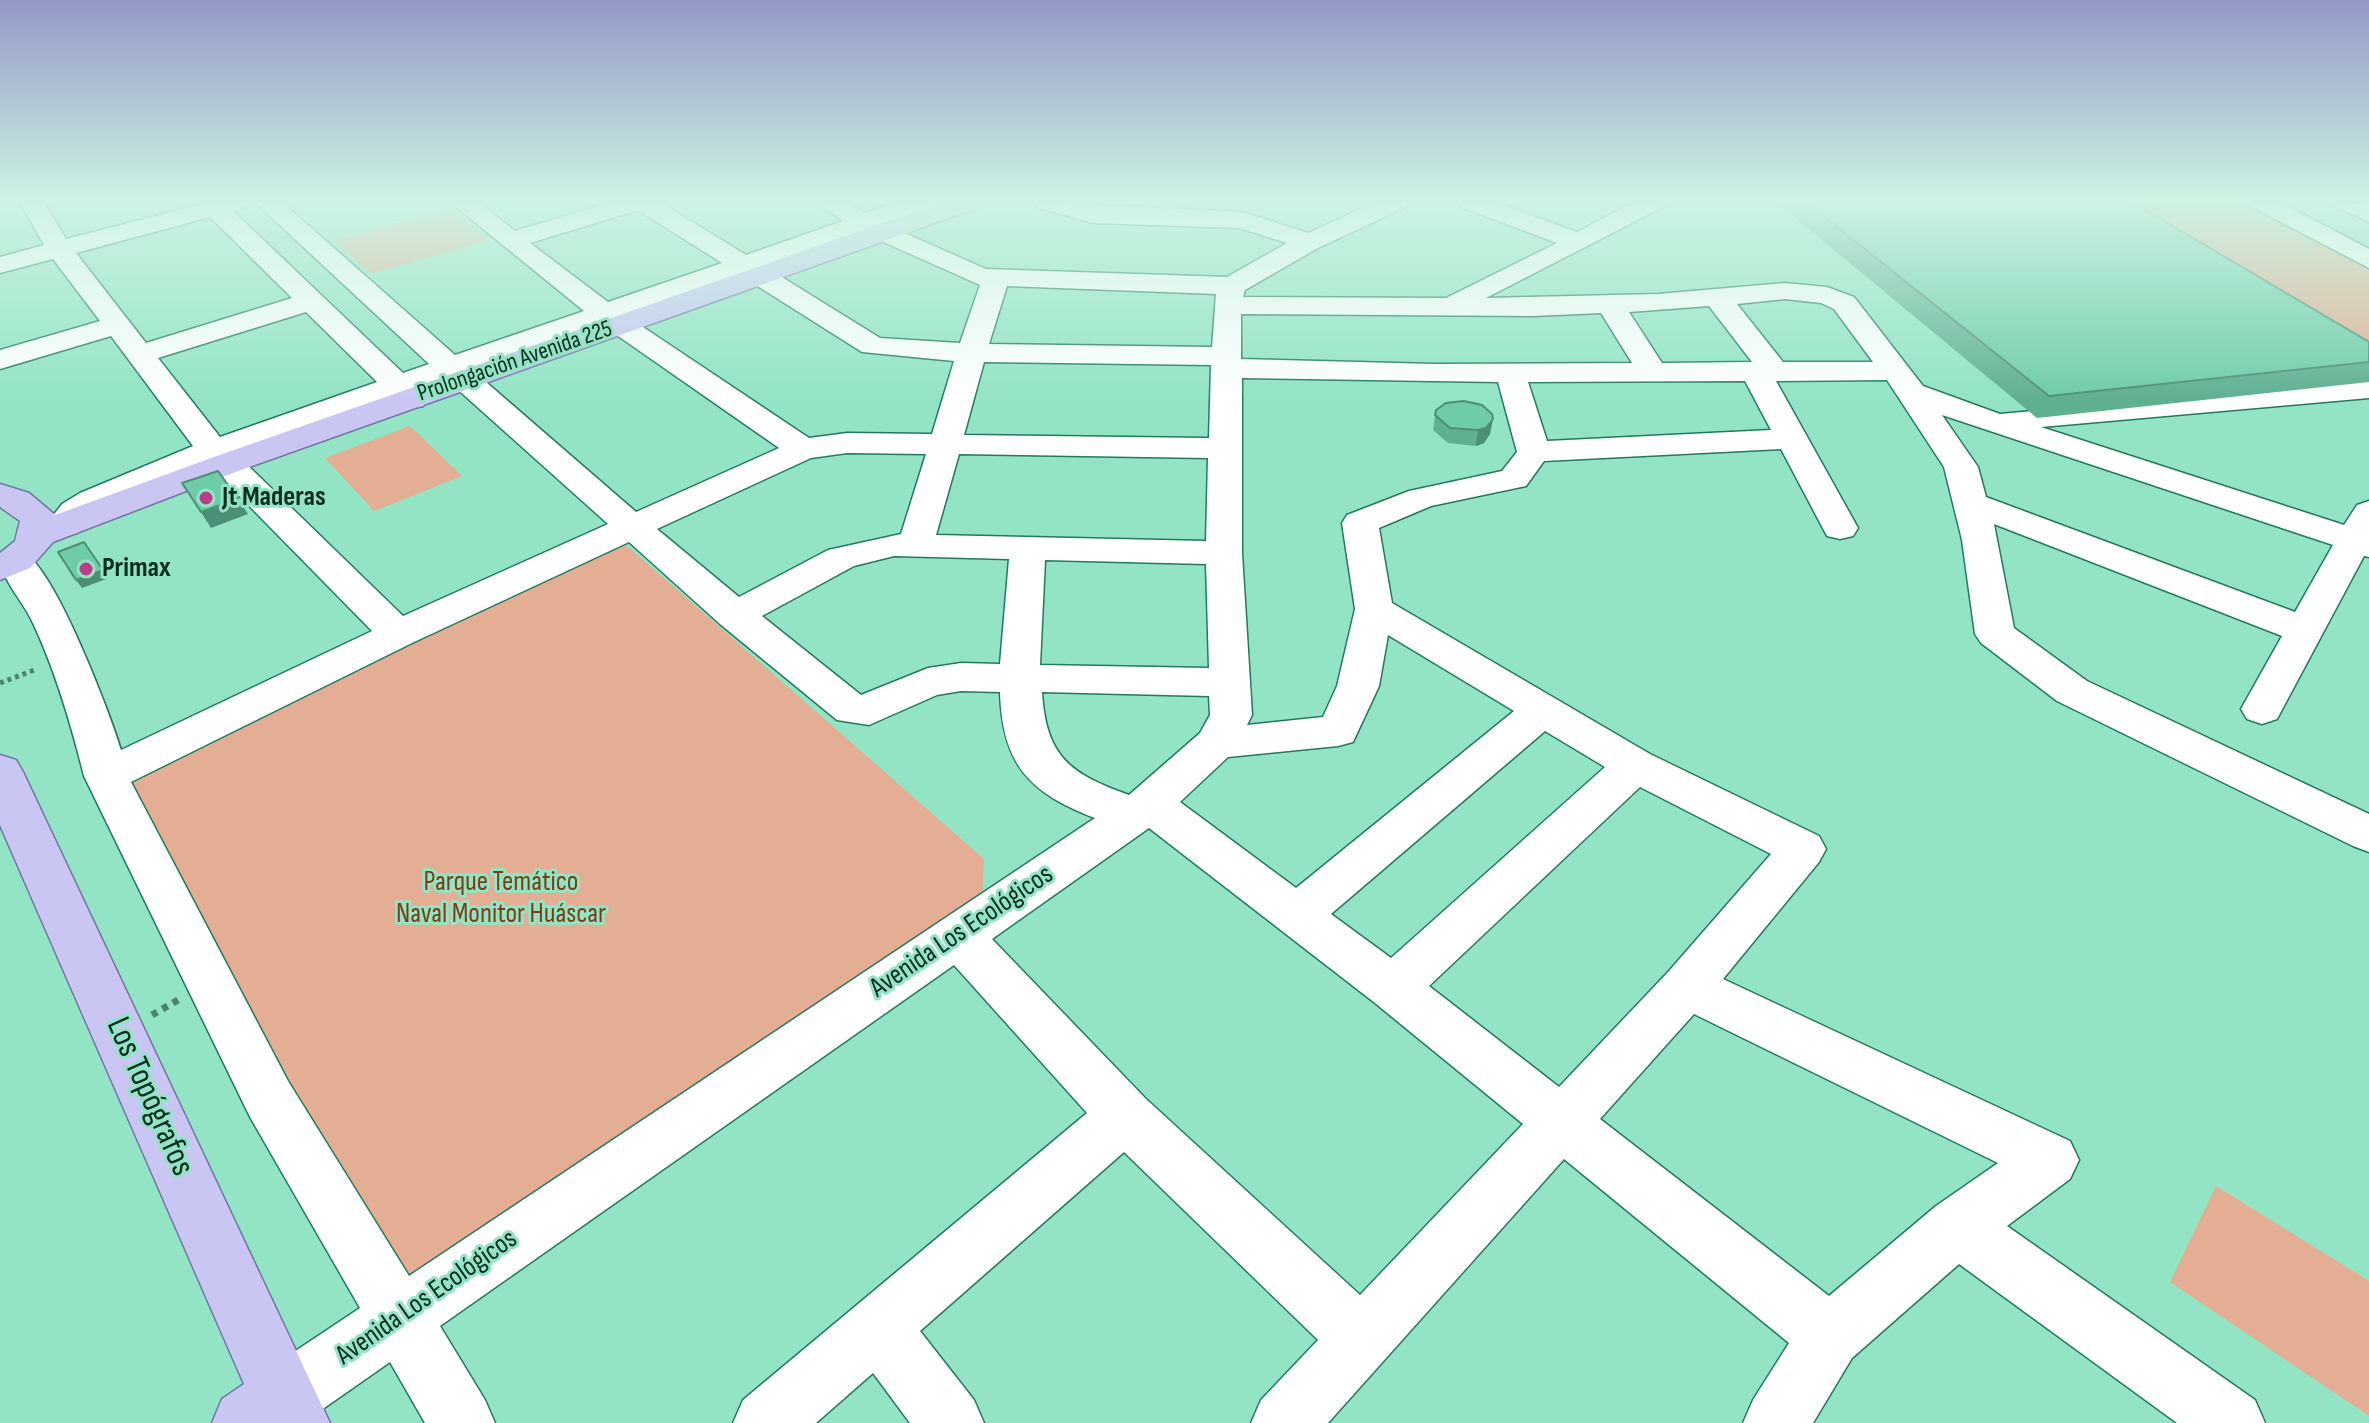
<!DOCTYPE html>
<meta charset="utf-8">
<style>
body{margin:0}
canvas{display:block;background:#92e4c4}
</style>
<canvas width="2369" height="1423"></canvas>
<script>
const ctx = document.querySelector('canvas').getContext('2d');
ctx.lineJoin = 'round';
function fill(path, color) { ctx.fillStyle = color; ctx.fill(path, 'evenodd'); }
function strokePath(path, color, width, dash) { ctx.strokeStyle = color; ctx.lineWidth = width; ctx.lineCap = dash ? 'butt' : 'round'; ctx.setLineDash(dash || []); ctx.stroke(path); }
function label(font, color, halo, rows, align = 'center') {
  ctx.font = font + ' "Sofia Sans Condensed",sans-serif'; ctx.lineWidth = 6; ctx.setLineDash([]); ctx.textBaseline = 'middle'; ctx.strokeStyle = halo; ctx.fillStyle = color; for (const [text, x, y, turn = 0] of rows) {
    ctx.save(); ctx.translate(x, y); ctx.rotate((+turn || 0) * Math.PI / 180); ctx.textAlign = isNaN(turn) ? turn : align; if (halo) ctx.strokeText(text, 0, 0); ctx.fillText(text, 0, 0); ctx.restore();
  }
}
const green = new Path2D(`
 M2090,202H2246L2369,268V372Z
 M451,209L488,241L371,274L334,241Z
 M410,426L462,476L374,511L325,458Z
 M617,537L984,859L982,899L439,1279L388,1276L136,805L129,774Z
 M2216,1186L2369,1281V1416L2170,1282Z`);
const pathFar1 = new Path2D(`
 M0,683L37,669`);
const path = new Path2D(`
 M152,1015L178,1000`);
const minor = new Path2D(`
 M20,202H44L66,239L198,205L197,202H249L246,207L233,211L403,373L429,364L255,202H282L455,355L584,311L450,202H478L515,231L612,202H660L746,255L843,221L816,202H846L866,213L899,202H935L932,207L884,224L986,269L1227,277L1287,243L1239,228L1093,223L1037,207L1034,202L1242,212L1308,233L1376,202H1409L1406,207L1318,248L1245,290L1243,297L1446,298L1557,243L1461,207L1458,202H1494L1577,232L1635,202H1666L1663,207L1486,298L1658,294L1785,283L1827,287L1854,297L1923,386L2000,414L2369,380V398L2041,427L2344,525L2357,505L2369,501V557L2364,556L2277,719L2262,724L2247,719L2241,709L2282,636L1994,524L2014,628L2087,681L2369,814V852L2353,846L2057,701L1981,643L1975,634L1962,540L1944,467L1887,380L1776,381L1858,528L1853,536L1840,539L1827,536L1781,449L1544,461L1526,486L1431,506L1379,528L1392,603L1650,754L1819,836L1826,849L1819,862L1723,979L2070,1141L2079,1160L2070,1179L2007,1226L2255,1400L2265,1423H2177L1959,1264L1852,1358L1813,1423H1743L1753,1400L1789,1343L1564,1159L1328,1423H1251L1261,1400L1318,1340L1124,1152L920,1331L974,1400L984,1423H910L873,1373L816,1423H733L743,1400L1087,1113L954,965L440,1326L485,1400L495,1423H425L390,1362L307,1420C294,1423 274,1423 261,1420L252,1397L261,1374L360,1308L250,1117L84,776C71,724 55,669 32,621C21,598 0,579 0,554C8,552 16,549 24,553C55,569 110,713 121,750L372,631L208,464C169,480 101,498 77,533L64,536L51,533L46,525L62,504L80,493L193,446L111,336L0,369V350L100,321L53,259L0,273V257L44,245ZM638,210L722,263L608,302L530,243ZM210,217L292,298L146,343L76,253ZM861,232L980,285L960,343L880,338L764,266ZM740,275L862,352L954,361L932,434L847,433L809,438L631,319L622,317ZM1007,286L1216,294L1212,347L989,344ZM1785,299L1821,303L1834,309L1873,362H1783L1737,304ZM1709,306L1752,362L1662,363L1629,312ZM306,312L377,382L220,437L158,358ZM1601,313L1632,363L1435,364L1241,359V314L1534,316ZM609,321L606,325L611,331L779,448L636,512L472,370ZM984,362L1211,365L1209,438L964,435ZM1242,378L1498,382L1517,452L1502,471L1409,491L1347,515L1342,523L1355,609L1337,686L1323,717L1247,725L1252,715L1242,553ZM446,379L608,524L403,616L235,453L393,398C403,407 410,409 423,406L428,399L419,388ZM1745,381L1771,430L1547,441L1528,382ZM1942,415L2333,545L2295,612L1986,497L1978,467ZM847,453L926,454L901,534L828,550L739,597L657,529L811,458ZM959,454L1208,458L1206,541L936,535ZM629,542L720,624L837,720L869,725L937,695L961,691L1000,692C1002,764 1029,793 1095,818L409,1276L288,1081L131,782L412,643ZM894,556L1009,559L1000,664L961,663L928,668L861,695L762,616L854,566ZM1045,560L1206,564L1209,668L1040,665ZM1388,635L1514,711L1296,888L1180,802L1228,757L1338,746L1353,742L1379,686ZM1042,692L1209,696L1210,715L1200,733L1129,795C1071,774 1046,758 1042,692ZM1545,731L1605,767L1391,958L1331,914ZM1640,787L1771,854L1669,971L1559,1087L1429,986ZM1149,828L1375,1003L1523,1124L1360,1295L1145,1098L992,939ZM1694,1014L1998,1163L1936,1206L1829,1296L1600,1119Z
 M2249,202H2280L2369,249V268L2252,207Z
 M2333,202L2369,204V222L2336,207Z`);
const major = new Path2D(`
 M943,202H981L977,208L238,471L53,542L30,568L0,580V553L15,541L20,521L0,507V484L29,493L55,515L214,457Z
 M0,755L16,760L23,772L330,1423H212L222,1399L244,1384L0,825Z`);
const wall = new Path2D(`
 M1776,202H2132L2369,342V382L2037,418Z
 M1436,410L1490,434L1484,443L1476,446L1448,443L1433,430Z`);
const shadedWall = new Path2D(`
 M1493,419L1490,434L1484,443L1476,446L1478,430Z
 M238,499L248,514L211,528L201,512Z
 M84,542L109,578L82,588L76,580Z`);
const building = new Path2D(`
 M1806,202H2132L2369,342V362L2049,396Z
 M1464,401L1482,405L1492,414L1493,419L1486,428L1478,430L1450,428L1435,415L1436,410L1446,403Z
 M218,471L238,499L201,512L182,483Z
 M84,542L103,570L76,580L58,552Z`);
const markers = [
 [206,498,8,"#bb3c88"],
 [86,569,8,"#bb3c88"]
];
const farStreetnames = [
 ["Prolongación Avenida 225",515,362,-19]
];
const poiNames = [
 ["Jt Maderas",222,498],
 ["Primax",102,569]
];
const parkNames = [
 ["Parque Temático",501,883],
 ["Naval Monitor Huáscar",501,915]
];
const streetNames = [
 ["Avenida Los Ecológicos",962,932,-34],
 ["Avenida Los Ecológicos",427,1298,-35]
];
const nearStreetnames = [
 ["Los Topógrafos",149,1097,66]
];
fill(green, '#e3ae94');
strokePath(minor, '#237a5e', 3);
strokePath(major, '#7078a5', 3);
strokePath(pathFar1, '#4a846e', 5, [4, 4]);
strokePath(path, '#4a846e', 7, [6, 6]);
fill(minor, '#fff');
fill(major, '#cac6f4');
fill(wall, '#5faf91');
fill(shadedWall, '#4d8f76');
fill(building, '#6ecca9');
strokePath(building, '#4d8f76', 2);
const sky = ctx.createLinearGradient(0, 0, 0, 401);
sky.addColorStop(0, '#9498c6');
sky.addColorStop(0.5, '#cef3e4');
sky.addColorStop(1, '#cef3e400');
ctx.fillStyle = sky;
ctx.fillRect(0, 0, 2369, 401);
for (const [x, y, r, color] of markers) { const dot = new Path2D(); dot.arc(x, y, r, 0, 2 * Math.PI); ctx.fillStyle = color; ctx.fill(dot); strokePath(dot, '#92e4c4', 3); }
label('24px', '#092d21', '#92e4c4', farStreetnames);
label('bold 28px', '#092d21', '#92e4c4', poiNames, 'left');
label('28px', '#7f3b13', '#92e4c4', parkNames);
label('28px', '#092d21', '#92e4c4', streetNames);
label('34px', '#092d21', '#92e4c4', nearStreetnames);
</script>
